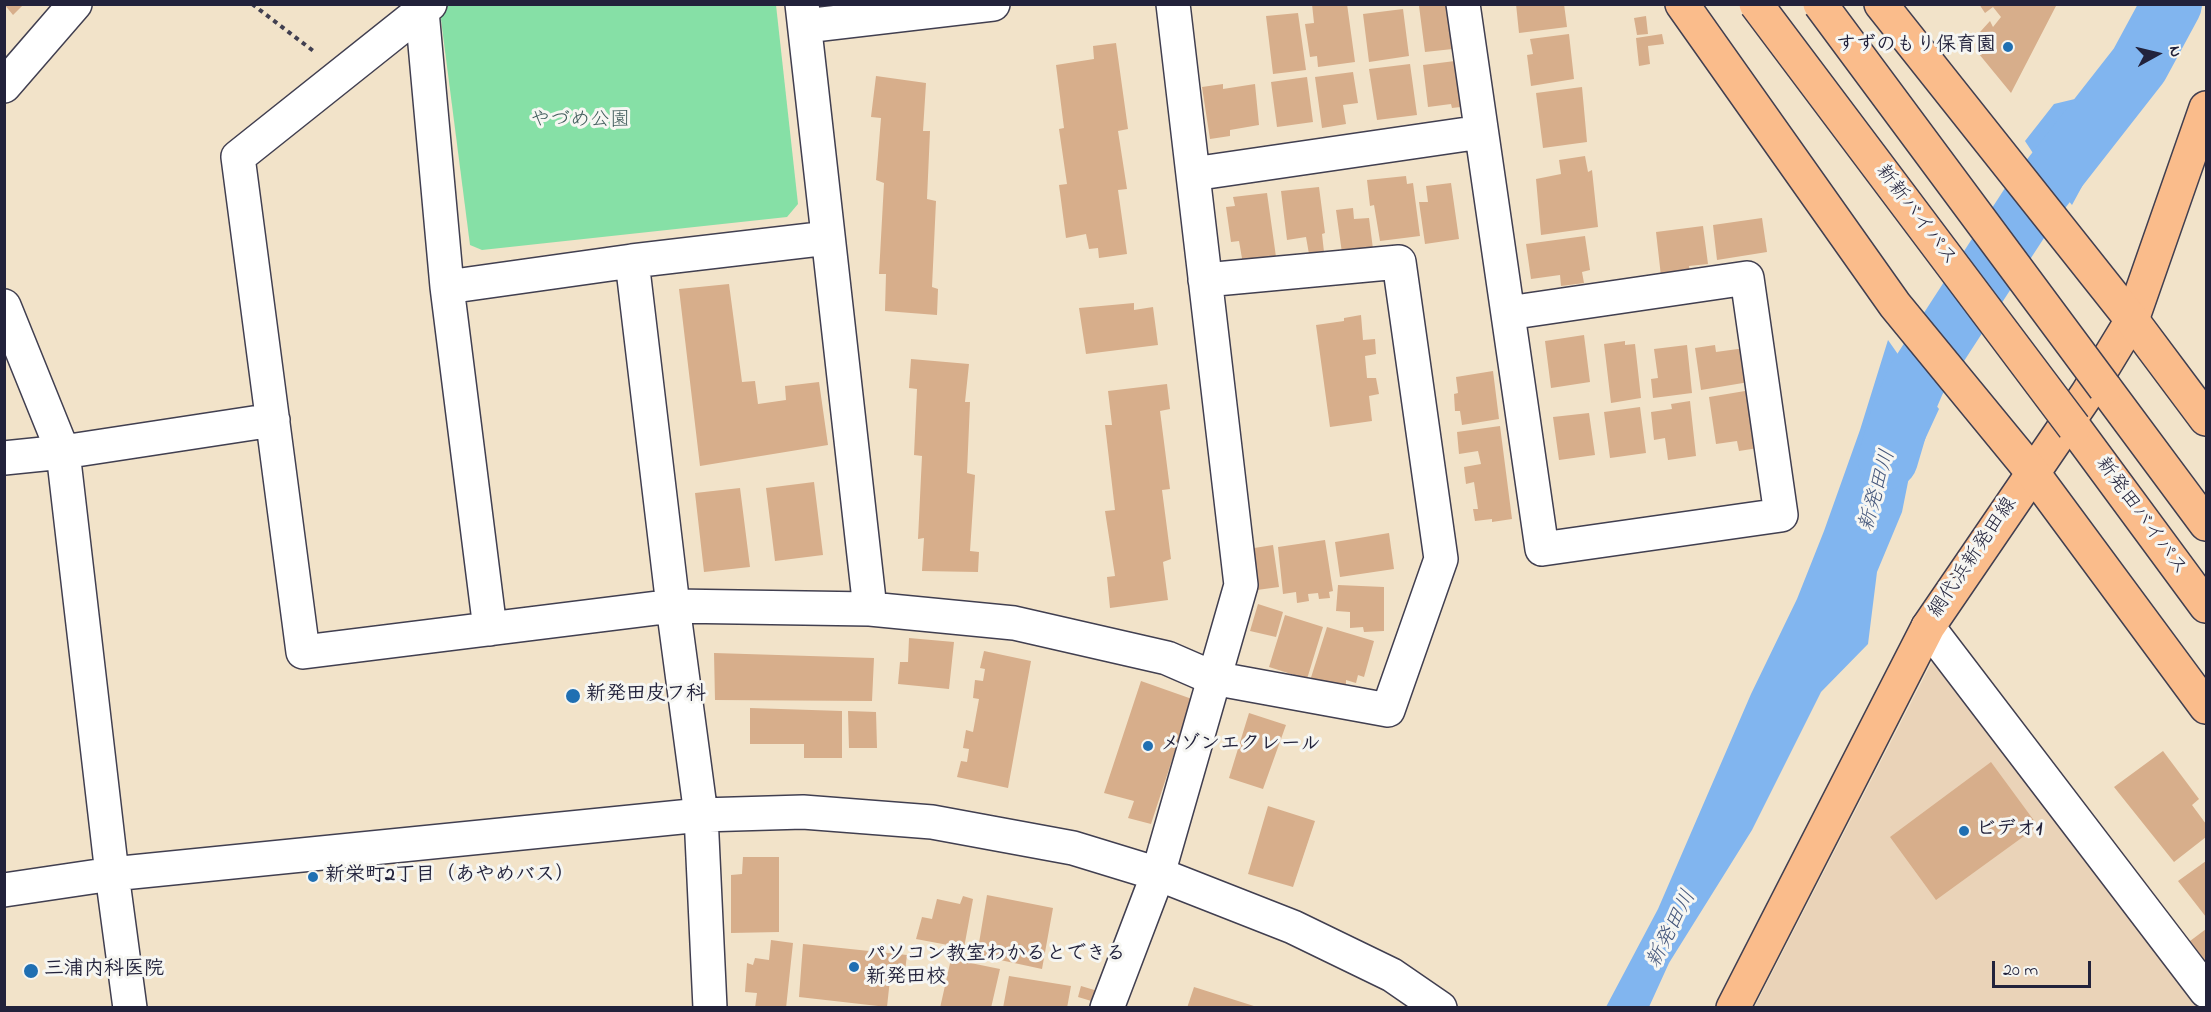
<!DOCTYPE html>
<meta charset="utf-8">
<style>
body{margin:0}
#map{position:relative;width:2211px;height:1012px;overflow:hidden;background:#f2e3c9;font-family:"Indie Flower",sans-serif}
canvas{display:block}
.frame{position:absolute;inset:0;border:6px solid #22223b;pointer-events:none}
.north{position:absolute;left:2127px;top:24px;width:60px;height:60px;-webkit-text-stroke:4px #f6f6f2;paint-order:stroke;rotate:82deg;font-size:16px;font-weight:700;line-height:24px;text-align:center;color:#22223b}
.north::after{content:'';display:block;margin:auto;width:21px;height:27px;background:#22223b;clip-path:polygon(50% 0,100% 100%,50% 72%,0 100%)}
.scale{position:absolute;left:1992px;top:961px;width:99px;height:27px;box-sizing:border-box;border:3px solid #22223b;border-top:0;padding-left:8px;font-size:18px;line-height:21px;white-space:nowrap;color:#22223b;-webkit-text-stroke:4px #f6f6f2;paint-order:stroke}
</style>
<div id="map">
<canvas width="2211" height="1012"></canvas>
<div class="frame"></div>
<div class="north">N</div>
<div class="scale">20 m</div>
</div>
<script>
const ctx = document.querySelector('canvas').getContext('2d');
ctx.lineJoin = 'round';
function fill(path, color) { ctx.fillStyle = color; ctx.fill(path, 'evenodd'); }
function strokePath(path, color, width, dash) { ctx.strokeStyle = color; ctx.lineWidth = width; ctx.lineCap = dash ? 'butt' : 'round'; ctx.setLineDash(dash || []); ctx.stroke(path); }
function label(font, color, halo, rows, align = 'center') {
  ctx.font = font + ' "Indie Flower","Klee One",sans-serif'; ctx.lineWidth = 6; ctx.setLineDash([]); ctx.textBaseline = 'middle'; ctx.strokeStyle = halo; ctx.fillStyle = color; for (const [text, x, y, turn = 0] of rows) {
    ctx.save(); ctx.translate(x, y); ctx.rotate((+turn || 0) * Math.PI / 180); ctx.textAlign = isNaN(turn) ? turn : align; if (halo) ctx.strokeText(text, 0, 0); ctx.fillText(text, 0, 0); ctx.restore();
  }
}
const built = new Path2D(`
 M1936,654L2205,1007L1754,1008Z`);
const green = new Path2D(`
 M450,4L776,5L798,204L787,217L482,250L470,245L440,12Z`);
const water = new Path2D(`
 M2154,5H2192L2152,75L2105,144L2072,205L2050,179L2025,141L2054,104L2104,92Z
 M1888,340L1916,380L1939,409L1910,472L1902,512L1877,572L1868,644L1821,692L1752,830L1669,963L1649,1007H1606L1658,909L1751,694L1797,599L1824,531L1860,430Z`);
const river = new Path2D(`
 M1888,459L1901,415L1916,380L2031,203L2139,65L2172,4`);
const building = new Path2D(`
 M4,4H24L13,15Z
 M1312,4H1347L1355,62L1318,67L1317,56L1310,57L1305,24L1314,23Z
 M1428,4H1457L1462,48L1425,52L1419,6Z
 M1516,4H1564L1567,27L1519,33Z
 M1979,4H2057L2011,93L1979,54L1984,39L1980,32L1990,21L1993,27L2001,17L1993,7L1985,13Z
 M1403,9L1409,56L1369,62L1363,14Z
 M1298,13L1306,70L1273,74L1266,16Z
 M1646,16L1648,34L1637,35L1634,18Z
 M1569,34L1574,79L1531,86L1527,55L1533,54L1530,39Z
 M1662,34L1664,44L1648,46L1650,64L1639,66L1636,38Z
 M1116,43L1128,129L1118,131L1127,189L1118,190L1127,254L1099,258L1098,248L1089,249L1086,234L1066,238L1059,185L1067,184L1059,129L1064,128L1056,65L1094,59L1093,46Z
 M1463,60L1469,106L1452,108L1451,104L1428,107L1423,65Z
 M1410,64L1417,115L1377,120L1369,69Z
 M1353,72L1358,103L1343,105L1346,124L1322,128L1315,77Z
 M876,76L926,83L923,131H930L927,199L936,201L932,287L938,289L937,315L885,311L886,274H879L884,183L876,180L881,118L871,117Z
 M1307,77L1313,122L1277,127L1271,82Z
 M1223,84V89L1255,84L1259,125L1230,130V136L1210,139L1202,87Z
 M1582,87L1587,142L1543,148L1536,93Z
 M1585,156L1588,172L1592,170L1598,227L1541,235L1536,179L1561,174L1559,160Z
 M1406,176L1407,184L1413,183L1420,236L1380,241L1374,205L1370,206L1367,180Z
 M1451,183L1459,239L1425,244L1419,202H1428L1426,186Z
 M1319,187L1325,233L1322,234L1324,252L1309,254L1306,237L1287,240L1281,191Z
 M1267,193L1277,264L1244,270L1239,241L1231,242L1226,207L1235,206L1233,197Z
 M1353,208L1354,219L1369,218L1373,249L1342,253L1336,210Z
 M1762,218L1767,252L1717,260L1713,225Z
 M1703,226L1708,264L1689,266L1691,282L1662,285L1656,232Z
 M1585,236L1590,270L1582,272L1584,283L1561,286L1560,275L1531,279L1526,244Z
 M729,284L742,382L755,381L758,404L786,400L785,386L819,382L828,445L700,466L679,289Z
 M1134,303V310L1153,307L1158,345L1086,354L1079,308Z
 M1361,315L1363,340L1375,339L1376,354L1365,356L1367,378H1376L1379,394L1369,396L1372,421L1330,427L1316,325L1344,321V318Z
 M1584,335L1590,382L1551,388L1545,341Z
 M1625,341V345L1635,344L1641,398L1611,403L1604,344Z
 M1687,345L1692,393L1653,398L1651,379L1658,378L1654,349Z
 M1715,345L1716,352L1745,348L1749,382L1701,390L1695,348Z
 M911,359L969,364L965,402H970L967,473L975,475L970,551L979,552L978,572L922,571L924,538L918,539L922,456L914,455L917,389L909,388Z
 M1493,371L1499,419L1462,425L1460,411H1455L1454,394L1458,393L1456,377Z
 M1167,384L1170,409L1160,411L1170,489L1162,490L1171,559L1163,562L1168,600L1110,608L1107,577L1115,576L1105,511L1115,510L1105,425H1112L1108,391Z
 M1751,390L1758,448L1739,451L1737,441L1716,444L1709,397Z
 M1690,401L1696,456L1668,460L1665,438L1654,440L1651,412L1672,409L1671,404Z
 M1640,407L1646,453L1610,458L1604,412Z
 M1589,413L1595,455L1559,460L1553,417Z
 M1500,426L1512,519L1492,522V519L1475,521L1473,509H1478L1474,482L1466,484L1464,467L1481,464L1478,451L1459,454L1457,432Z
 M814,482L823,555L775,561L766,488Z
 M740,488L750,567L704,572L695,493Z
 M1389,533L1394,569L1340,577L1335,542Z
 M1325,540L1333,591L1329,592L1330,598L1319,599L1318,593L1308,594L1309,601L1297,603L1296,592L1283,594L1278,547Z
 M1273,545L1279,587L1257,590L1248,549Z
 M1338,585L1384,587V631L1364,632L1363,627L1350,628V612L1336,611Z
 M1258,604L1283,612L1276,637L1250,631Z
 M1285,615L1323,627L1307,679L1269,667Z
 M1327,627L1374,641L1364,677L1358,675L1356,683L1346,680V689L1308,687Z
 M909,638L954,642L949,689L898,684L900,662H908Z
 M984,651L1031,661L1008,788L957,777L961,761L967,762L969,749L963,748L966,730L973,732L979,699L973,698L975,680L983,681L985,669L980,668Z
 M714,653L874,658L872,701L715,700Z
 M1141,681L1192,699L1151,824L1128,818L1134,801L1104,793Z
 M750,708L842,711V758H804V744H750Z
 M848,711L876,712L877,748H849Z
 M1249,713L1286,725L1263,789L1229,778Z
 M2163,751L2199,799L2192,805L2206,824V837L2174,862L2114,787Z
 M1991,762L2038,826L1936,900L1890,837Z
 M1268,806L1315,821L1293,887L1248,874Z
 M743,857H779V932L731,933V875L742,874Z
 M2206,861V917L2178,881Z
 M987,895L1053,908L1042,969L977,955Z
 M963,896L973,899L964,948L916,939L922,917L932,919L937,899L960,904Z
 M2206,929V963L2190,941Z
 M771,940L793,943L786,1008H755L757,993L745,992L747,963L753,965L755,958L769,960Z
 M803,944L907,955L904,979H890L887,1007L799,997Z
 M951,959L1000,969L991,1008L972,1006V1008H940Z
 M1009,976L1071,986L1067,1008H1003Z
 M1081,986L1101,992L1098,1003L1078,997Z
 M1194,987L1257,1007V1008H1187Z`);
const path = new Path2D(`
 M252,4L316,53`);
const minor = new Path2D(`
 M430,4L238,157L303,652L673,606L870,609L1014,623L1167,658L1213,678L1388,710L1441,559L1399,262L1205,280
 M802,4L870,609
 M1463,4L1542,549L1781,515L1747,278L1508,313
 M422,11L447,287L490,629
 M805,26L993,4
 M4,86L75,4
 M1193,174L1481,132
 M632,261L673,606L701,815L710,1008
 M447,287L632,261L828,238
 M4,306L63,452L112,874L130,1008
 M4,458L63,452L273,420
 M1928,627L2206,991
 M4,890L112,874L701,815L803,812L932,822L1073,848L1158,874L1293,927L1392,975L1440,1008
 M1107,1008L1158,874L1241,585L1173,4`);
const major = new Path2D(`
 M1733,1008L1928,627L2087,394L2132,320L2206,108`);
const highway = new Path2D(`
 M1682,4L1895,305L2033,473L2206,707
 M1881,4L2132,320L2206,419
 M2105,388L2206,524
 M2074,427L2206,606`);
const highwayBridge = new Path2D(`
 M1756,4L2074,427
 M1820,4L2105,388`);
const markers = [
 [2008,47,6,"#1f6fb2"],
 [573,696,8,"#1f6fb2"],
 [1148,746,6,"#1f6fb2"],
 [1964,831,6,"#1f6fb2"],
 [313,877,6,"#1f6fb2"],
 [854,967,6,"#1f6fb2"],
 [31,971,8,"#1f6fb2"]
];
const poiNames = [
 ["すずのもり保育園",1996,47,"right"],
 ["新発田皮フ科",586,696],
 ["メゾンエクレール",1160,746],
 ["ビデオ1",1976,831],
 ["新栄町2丁目（あやめバス）",325,877],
 ["パソコン教室わかるとできる",866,956],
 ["新発田校",866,979],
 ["三浦内科医院",44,971]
];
const parkNames = [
 ["やづめ公園",580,122]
];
const streetNames = [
 ["新新バイパス",1915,216,53],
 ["新発田バイパス",2140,517,54],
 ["網代浜新発田線",1974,558,-56]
];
const waterNames = [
 ["新発田川",1879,491,-74],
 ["新発田川",1673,930,-63]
];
fill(built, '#ead3b8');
fill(green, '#86e0a6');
fill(water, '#81b5ef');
strokePath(river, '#81b5ef', 60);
fill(building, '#d7ae8b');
strokePath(minor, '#413f50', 36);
strokePath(major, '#413f50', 36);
strokePath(highway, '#413f50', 36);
strokePath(path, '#413f50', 4, [4.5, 4.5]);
strokePath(minor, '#fff', 33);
strokePath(major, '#fabc8b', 33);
strokePath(highway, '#fabc8b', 33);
strokePath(highwayBridge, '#413f50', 36, []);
strokePath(highwayBridge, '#fabc8b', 33);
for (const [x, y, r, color] of markers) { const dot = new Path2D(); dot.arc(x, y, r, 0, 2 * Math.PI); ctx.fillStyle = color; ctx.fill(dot); strokePath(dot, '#f6f6f2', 2); }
label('bold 20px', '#22223b', '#f6f6f2', poiNames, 'left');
label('20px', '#405b5b', '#f6f6f2', parkNames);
label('20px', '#22223b', '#f6f6f2', streetNames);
label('italic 21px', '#43557a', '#f6f6f2', waterNames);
</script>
